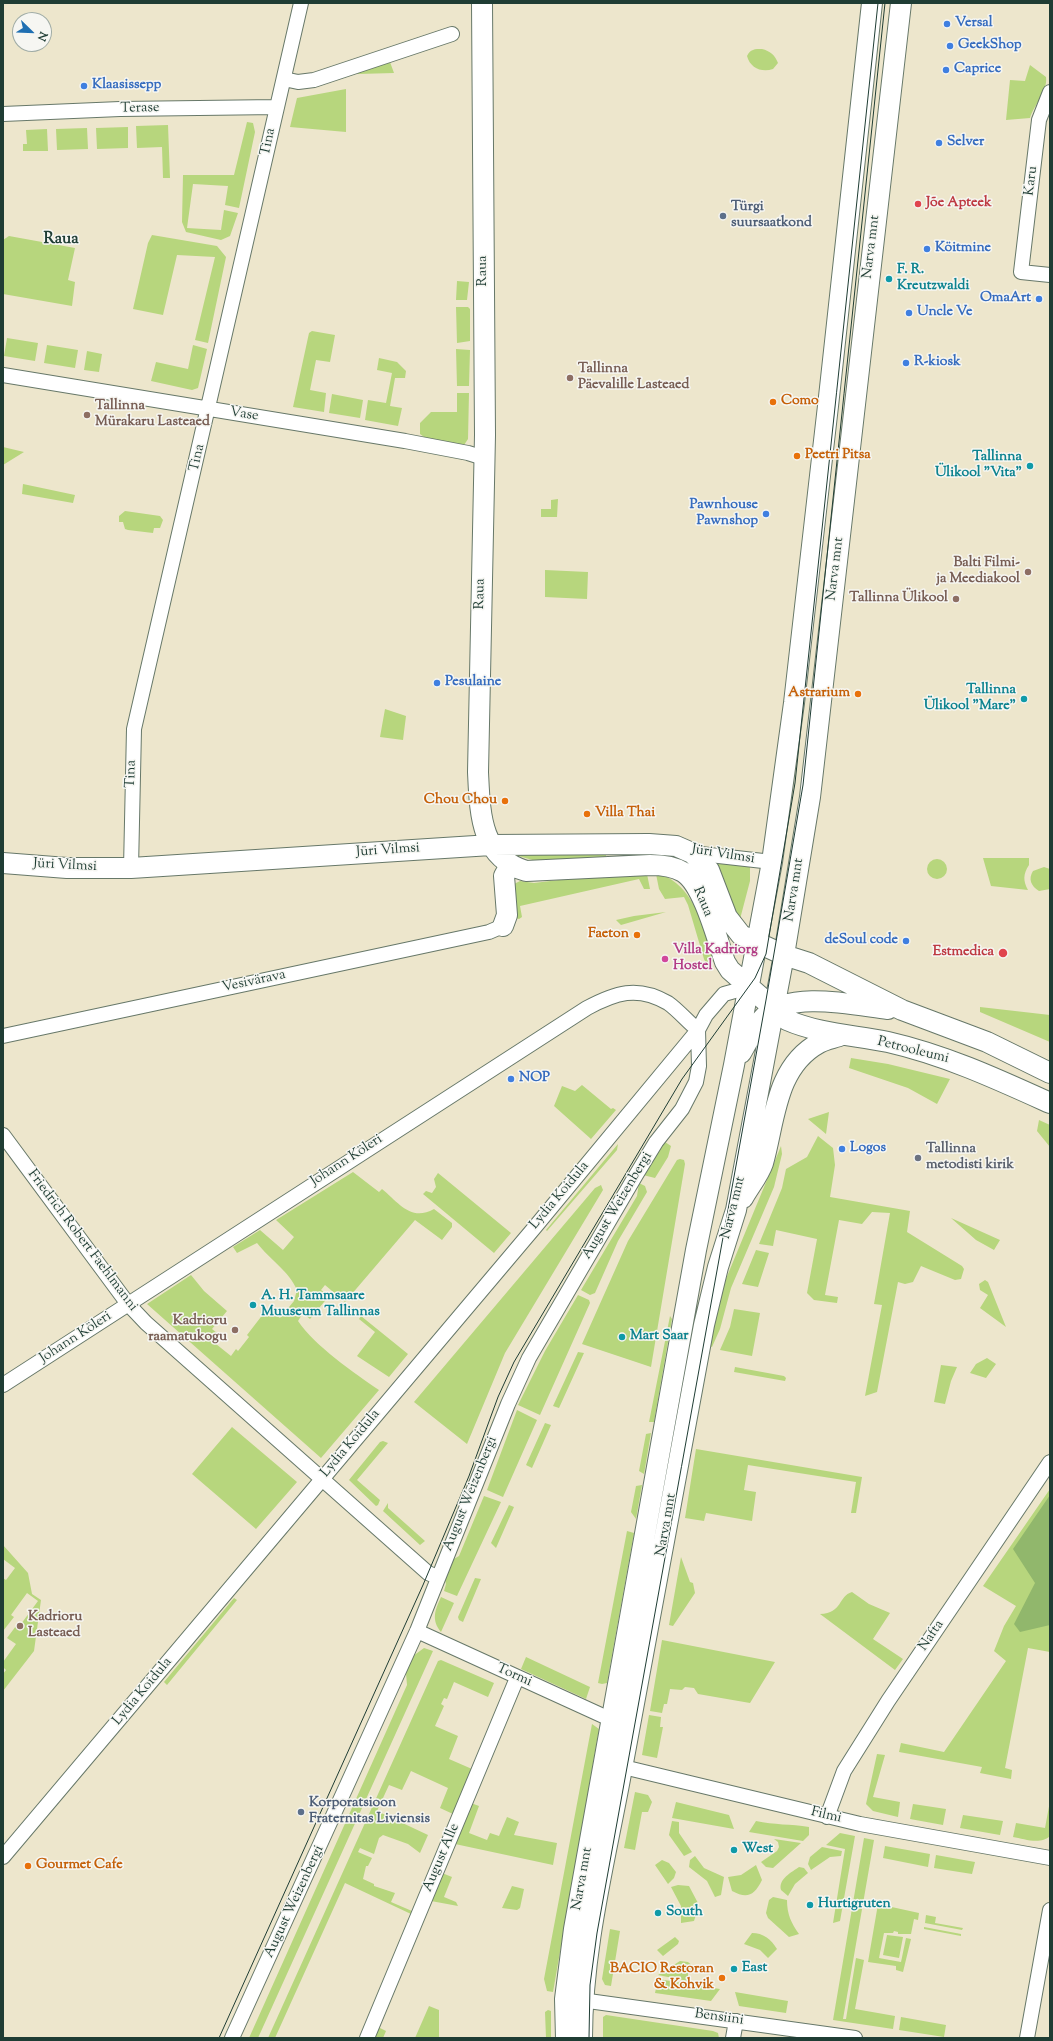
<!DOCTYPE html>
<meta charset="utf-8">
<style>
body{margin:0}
#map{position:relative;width:1053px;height:2041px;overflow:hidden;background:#ede6cc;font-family:"Sorts Mill Goudy",serif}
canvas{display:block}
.frame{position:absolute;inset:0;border:4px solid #1f3d34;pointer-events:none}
.north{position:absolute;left:12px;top:12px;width:40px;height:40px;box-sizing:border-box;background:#f6f6f2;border:1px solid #a0aca6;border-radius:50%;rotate:113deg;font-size:11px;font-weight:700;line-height:16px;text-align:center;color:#1f3d34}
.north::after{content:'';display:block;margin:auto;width:14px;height:18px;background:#1f6fb2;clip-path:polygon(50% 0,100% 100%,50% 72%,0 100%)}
</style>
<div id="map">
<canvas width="1053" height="2041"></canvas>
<div class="frame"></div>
<div class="north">N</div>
</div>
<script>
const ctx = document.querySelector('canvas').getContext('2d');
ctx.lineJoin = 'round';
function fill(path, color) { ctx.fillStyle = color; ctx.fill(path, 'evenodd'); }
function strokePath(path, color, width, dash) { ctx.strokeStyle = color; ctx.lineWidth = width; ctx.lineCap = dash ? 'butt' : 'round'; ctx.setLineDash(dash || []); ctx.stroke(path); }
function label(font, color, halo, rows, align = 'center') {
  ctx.font = font + ' "Sorts Mill Goudy",serif'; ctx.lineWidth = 3; ctx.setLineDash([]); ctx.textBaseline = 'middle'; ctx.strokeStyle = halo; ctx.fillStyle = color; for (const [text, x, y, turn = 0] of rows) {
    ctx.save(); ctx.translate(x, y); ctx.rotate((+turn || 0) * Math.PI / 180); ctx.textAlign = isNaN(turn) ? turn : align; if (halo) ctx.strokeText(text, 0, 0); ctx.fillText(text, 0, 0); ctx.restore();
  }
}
const green = new Path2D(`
 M762,49C770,51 775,55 778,63L773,69C762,73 750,68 747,56C750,49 755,49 762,49Z
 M390,62L394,73L358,74L357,72Z
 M1030,65L1046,77C1048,91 1034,105 1030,118L1006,120L1010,80L1025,81Z
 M346,89V132L290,127L297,98Z
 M247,122L253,123L255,132L239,208L225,205L228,186L193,184L187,228L221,230L224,210L238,213L230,236L221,240L186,232L182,222L183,175H234Z
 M168,125L170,178H163L162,147L137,148L136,126Z
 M128,127V148L97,149L96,128Z
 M87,128L88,149L57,150L56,129Z
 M47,129L48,151H23V144H27L26,130Z
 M152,235L217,246L226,257L208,343L195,340L215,257L177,255L163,315L133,309L148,243Z
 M9,236L75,248L68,280L75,282L72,306L3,294V240Z
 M457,281L469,282L467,300H456Z
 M456,307H468L470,309V341L457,343Z
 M312,331L335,335L330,362L316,360L310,390L326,393L324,412L293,407L309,333Z
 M7,338L38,343L35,361L4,356Z
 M47,345L78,350L75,368L44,363Z
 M193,345L207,349L198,388L192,390L151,381L156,362L188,369Z
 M456,349L470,350L469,386H457Z
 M87,351L102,354L99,372L84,370Z
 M379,358L397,362L406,371L405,378H395L390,406L402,408L398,426L365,420L368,400L386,403L392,373L377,370Z
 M457,393H469L468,439L464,445L427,439L420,434V423L431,412H457Z
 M332,394L363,400L360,418L329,413Z
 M3,447L24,452L3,465Z
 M23,484L75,495L73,503L22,494Z
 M558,499L557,517H541V509H551V500Z
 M125,511L160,516L163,520L160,528H154L153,533L128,530L125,529L123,522H119V516Z
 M545,570L588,572L587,599L545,597Z
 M385,709L406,716L403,740L380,737Z
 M606,851V857L536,861L515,855V852Z
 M983,858H1029V865C1023,874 1023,881 1028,890L991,886Z
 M927 869a10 10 0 1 1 20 0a10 10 0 1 1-20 0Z
 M715,862L750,866V881L739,923Z
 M1044,867L1050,869V889L1039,891C1031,886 1028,879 1033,871Z
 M647,874L650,889H644L639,879L520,906L522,917L519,919L516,918L514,884L520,881L534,883L575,878Z
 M656,874C692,879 706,932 715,961L706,963L704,959L688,905L684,897L665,899L659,889Z
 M666,912L621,925L616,920L634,916Z
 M980,1007L1050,1015V1042L980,1012Z
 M851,1058L888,1064L950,1079L937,1104L908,1088L849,1068Z
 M582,1085L611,1109L613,1108L616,1110L591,1139L554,1106L562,1086L575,1091Z
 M829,1112L826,1134L808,1119Z
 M1039,1120L1050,1125V1147L1037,1131Z
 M818,1136L833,1148L835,1165L830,1197L910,1211L907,1232L962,1266L964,1269L961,1279L955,1280L921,1266L913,1282L905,1284L898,1282L877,1392L865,1396L882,1305L874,1304L890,1213L872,1212L862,1224L839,1220L825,1295L838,1297L837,1303L814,1300L807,1293L817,1239L776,1230L773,1246L759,1244L782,1188L786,1169L807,1157Z
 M665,1142L671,1146L668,1157L655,1178L643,1175Z
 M618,1144L617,1150L547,1231L546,1230Z
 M781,1146L782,1154L774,1187L731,1288L720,1329L712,1347L708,1346L716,1303Z
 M680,1159L684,1160L685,1164L651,1367L582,1344L628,1241L677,1160Z
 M353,1172L379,1192L382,1189C399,1203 411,1222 434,1209L452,1223V1227L442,1240L415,1220L345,1302L325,1285L321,1290L329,1296L310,1319L303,1313L298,1321C315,1346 354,1373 379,1390L321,1458L147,1304L191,1275L204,1291L227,1311L212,1329L217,1333L211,1340L231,1356L236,1349L238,1351L249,1337L247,1335L267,1309L280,1318L294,1301L297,1290C289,1271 270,1260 257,1243L237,1253L233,1247L260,1230L283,1250L294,1237L276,1220Z
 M438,1173L511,1233L494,1253L423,1194L426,1191L432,1193L436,1187L434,1179Z
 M639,1183L645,1186L647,1192L618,1241L595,1293L590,1295L581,1290L637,1196Z
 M601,1185L603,1190L505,1353L467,1444L414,1402L595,1188Z
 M951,1218L1000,1240L994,1250L976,1240Z
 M756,1250L769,1253L758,1287L742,1284Z
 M985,1280L988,1282L1006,1327L980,1308L988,1295L980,1290L979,1284Z
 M578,1295L589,1300L590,1303L540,1415L518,1405L545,1351Z
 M734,1309L760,1313L752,1356L720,1350L730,1327Z
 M361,1316L408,1354L389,1377L357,1356L375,1332L359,1319Z
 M670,1316L672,1319L654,1422H649Z
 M578,1352L584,1353L559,1408L553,1406Z
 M987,1358L996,1364L986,1378L970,1373L976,1364Z
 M941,1365L957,1367L951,1381L945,1404L934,1402Z
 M735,1367L784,1376L786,1378L785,1381L734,1372Z
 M517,1410L537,1420L503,1497L487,1490Z
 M545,1423L551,1425L532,1468L526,1465Z
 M232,1427L297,1482L256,1529L192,1474Z
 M651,1433L644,1474L639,1471L646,1434Z
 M383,1441L388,1443L357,1480L380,1500L378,1505L376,1506L349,1480L380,1442Z
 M696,1449L862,1477L856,1513H851L856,1482L748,1465L744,1490L756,1492L752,1521L706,1513L704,1521L685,1518Z
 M642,1485L636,1519L631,1512L636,1486Z
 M1050,1489V1652L1028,1648L1005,1768L1012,1770L1011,1779L980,1773L982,1767L899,1752L901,1743L944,1752L1006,1661L994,1651L1004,1626L1016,1606L983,1586Z
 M484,1496L501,1502L457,1596L444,1591L446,1584L445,1580L452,1560L459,1556Z
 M388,1503V1508L425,1541L420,1545L383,1511Z
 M509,1505L514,1507L496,1548L491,1543Z
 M627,1531L634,1533L607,1683L602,1684L598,1683Z
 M3,1545L28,1573L32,1594L41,1600L34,1651L3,1691V1674L6,1670L3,1667V1662L16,1644L7,1638L19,1622L21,1624L38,1601L27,1593L11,1615L14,1617L3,1631V1578L6,1580L15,1568L3,1559Z
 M681,1557L690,1582L693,1583L695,1593L673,1626L669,1625Z
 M475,1578L481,1579L463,1622L459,1620L458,1617Z
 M852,1592L869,1604L890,1613L873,1639L903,1659L895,1670L820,1614C843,1613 838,1596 852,1592Z
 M441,1597L454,1603L441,1632C431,1620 435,1610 441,1597Z
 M234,1598L237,1600L167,1685L164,1682Z
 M662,1640L775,1662L750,1703L698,1694L694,1688L685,1687L682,1690L670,1689L667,1704H664L662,1713L650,1711Z
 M424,1648L433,1651L258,2038H249L407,1685L406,1673L413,1656Z
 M526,1657L590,1687L586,1699L521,1669Z
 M441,1660L494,1683L488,1697L454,1682L447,1699L444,1698L441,1704L444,1706L435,1726L458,1736L449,1759L472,1769L453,1814L440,1808L448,1788L411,1771L402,1790L389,1785L377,1811L428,1835L420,1853L408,1844L383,1835L379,1838L374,1854L360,1848L358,1852L372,1858L368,1866H366L363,1879L374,1884V1886L395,1893L391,1902L412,1911L411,1914L345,1883L275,2038H268L438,1661Z
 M649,1715L661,1717L660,1727H663L657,1758L642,1755Z
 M592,1724L599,1729L553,1992L547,1991L544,1979Z
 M877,1754L885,1755L873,1797L900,1802L898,1817L873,1811L866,1804Z
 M635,1792L648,1795L652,1802L648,1812H642L635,1850L624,1848Z
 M1050,1801V1836C1041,1845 1024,1839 1013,1837L1016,1823L1045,1828Z
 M676,1802L729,1815L734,1829L672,1818Z
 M471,1803L479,1806L469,1833L487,1840L490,1833L499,1836L507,1817L519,1822L514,1835L557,1843L553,1865L455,1844Z
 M913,1804L946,1809L943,1825L910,1819Z
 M963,1815L1003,1821L1000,1835L960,1828Z
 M672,1821L679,1822V1833L692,1852L684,1856L669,1835Z
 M756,1821C774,1825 791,1824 809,1827V1835L803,1841L749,1832Z
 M840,1833L855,1836L840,1921L833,1923L845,1849L826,1845Z
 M864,1838L874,1840L843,2019H846L856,1958L864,1960L855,2009L895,2016L893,2029L833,2020Z
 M774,1839L801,1843L773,1868L766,1867L761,1862L777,1851L779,1847L778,1842Z
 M885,1846L930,1854L928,1867L883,1858Z
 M822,1847L842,1851L841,1856L830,1857L811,1870L808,1864L810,1857Z
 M936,1855L975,1862L972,1874L934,1868Z
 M695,1856L704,1868L724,1877L721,1895L715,1897L707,1881L689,1867L690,1860Z
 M662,1860L669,1863L676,1872L674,1878L668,1884L655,1865Z
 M756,1865L762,1880C754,1896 747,1899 732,1891L728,1877L741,1875Z
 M799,1867L804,1868L808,1873L795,1884L788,1896L781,1890C778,1879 792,1872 799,1867Z
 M442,1873L452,1877L444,1897L456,1902L458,1906L431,1901Z
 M678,1885L689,1886L699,1905L694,1921L681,1923V1906L671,1887Z
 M512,1886L524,1889L520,1908L517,1910L502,1908Z
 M773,1897L787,1900C787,1914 791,1923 799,1934L789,1937L768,1918L766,1913L769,1900Z
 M878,1904L919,1913L918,1920L914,1919L911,1934H898V1932L894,1931L893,1933H884L879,1958L901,1962L906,1938L911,1939L903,1972L896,1970V1966L868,1962Z
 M926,1915L936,1917L935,1923L963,1928L962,1930L925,1923Z
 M924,1927L961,1934V1936L924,1929Z
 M610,1929L620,1931L611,1986L605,1985L602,1979Z
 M752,1933C763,1933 771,1939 777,1949L768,1958L760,1950L744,1944Z
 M887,1935L903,1937L899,1958L883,1955Z
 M675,1937L679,1941L678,1944L663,1956L657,1950Z
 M680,1961L688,1962L694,1967L688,1972V1981L658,1975Z
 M658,1979L720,1989L711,2001L655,1993Z
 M735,1992L788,2001L786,2013L739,2006Z
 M429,2006L439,2010V2038H415Z
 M548,2010L551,2011V2038H546L545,2012Z
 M606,2015L713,2031L718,2033L719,2038H603V2017Z
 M901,2017L946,2025L944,2037L899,2030Z
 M378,2027L386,2031L383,2038H373Z`);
const forest = new Path2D(`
 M1050,1495V1625L1020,1632L1014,1624L1035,1583L1013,1549Z`);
const street = new Path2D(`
 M284,79L298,82L314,80L452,34
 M1050,92L1039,120L1021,272L1050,275
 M3,114L120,109L277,107
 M3,375L405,441L468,453L484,458
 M692,853L772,862
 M131,868L134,729L301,3
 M3,1036L489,932L503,926
 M3,1135L128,1304L146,1323L428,1573L437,1577
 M3,1385L587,1008C615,993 637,985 668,1003C678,1010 688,1022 698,1030
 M417,1631L612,1720L614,1729
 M615,1765L860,1824L1050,1858
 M827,1817L844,1771L888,1701L1050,1462
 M3,1857L535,1227L698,1030L706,1015L724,994L749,987
 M574,1999L855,2038
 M232,2038L417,1631L508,1404L529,1358L636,1175L656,1142L682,1109L696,1082L699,1066L698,1030
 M367,2038L517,1678
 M733,2038L736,2021
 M1027,2038L1050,1910`);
const secondary = new Path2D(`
 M482,3L485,435L478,772C480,813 480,857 526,871L650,865C662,865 673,866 683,872C703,884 717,939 725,962L730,970L787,1020C819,1034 854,1035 888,1042C945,1055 997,1079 1050,1103
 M3,863L67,868H131L491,845L649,844L676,846L692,853L709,870L727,917L741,935L784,955L809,963L902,1010L987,1042L1050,1073
 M503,926L507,915L504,876L510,865
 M741,1053C748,1041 754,1027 764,1017C789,990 854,1005 888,1009
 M743,1198C749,1187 759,1175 763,1163C775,1121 775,1067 819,1043C826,1039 835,1038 842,1035
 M566,2038L565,1999L574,1929L696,1250L734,1065L772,862L794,703L828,406L872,3
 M582,2038C582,1951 604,1865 620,1779C647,1628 676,1477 704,1325L718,1267L736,1210L784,955L810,797L901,3`);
const tram = new Path2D(`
 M219,2038L423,1585L469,1476L498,1397L514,1362L682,1079L755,978L766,954L795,783L878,3
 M589,2038L590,1985L597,1933L766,1000L803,785L885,3`);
const markers = [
 [947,24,4,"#3f7fe0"],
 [950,46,4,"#3f7fe0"],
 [946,70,4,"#3f7fe0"],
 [84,86,4,"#3f7fe0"],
 [939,143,4,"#3f7fe0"],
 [918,204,4,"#e0444e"],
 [723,216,4,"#5c6f8a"],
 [927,249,4,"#3f7fe0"],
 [889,279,4,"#0f9aa8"],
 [1039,299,4,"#3f7fe0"],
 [909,313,4,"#3f7fe0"],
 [906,363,4,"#3f7fe0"],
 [570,378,4,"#8d6e63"],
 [773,402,4,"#e8710a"],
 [87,415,4,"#8d6e63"],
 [797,456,4,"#e8710a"],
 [1030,466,4,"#0f9aa8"],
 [766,514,4,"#3f7fe0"],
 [1028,572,4,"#8d6e63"],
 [956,599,4,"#8d6e63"],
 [437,683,4,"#3f7fe0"],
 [858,694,4,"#e8710a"],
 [1024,699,4,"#0f9aa8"],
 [505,801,4,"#e8710a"],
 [587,814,4,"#e8710a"],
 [637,935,4,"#e8710a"],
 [906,941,4,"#3f7fe0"],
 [1003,953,5,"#e0444e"],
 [665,959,4,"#d1479c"],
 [511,1079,4,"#3f7fe0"],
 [842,1149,4,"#3f7fe0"],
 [918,1158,4,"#6b7280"],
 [253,1305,4,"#0f9aa8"],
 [235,1330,4,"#8d6e63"],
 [622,1337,4,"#0f9aa8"],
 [20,1626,4,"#8d6e63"],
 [301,1812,4,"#5c6f8a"],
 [734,1850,4,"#0f9aa8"],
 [28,1866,4,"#e8710a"],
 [810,1905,4,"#0f9aa8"],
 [658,1913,4,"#0f9aa8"],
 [734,1969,4,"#0f9aa8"],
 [722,1978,4,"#e8710a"]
];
const shopNames = [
 ["Versal",955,24],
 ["GeekShop",958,46],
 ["Caprice",954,70],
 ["Klaasissepp",92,86],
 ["Selver",947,143],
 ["Köitmine",935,249],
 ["OmaArt",1031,299,"right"],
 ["Uncle Ve",917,313],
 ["R-kiosk",914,363],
 ["Pawnhouse",758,506,"right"],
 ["Pawnshop",758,522,"right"],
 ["Pesulaine",445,683],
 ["deSoul code",898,941,"right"],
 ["NOP",519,1079],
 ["Logos",850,1149]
];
const streetNames = [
 ["Terase",140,109,-1],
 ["Tina",269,142,-78],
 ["Karu",1032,181,-83],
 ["Narva mnt",872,247,-83],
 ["Raua",484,271,-90],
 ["Vase",244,415,9],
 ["Tina",198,458,-77],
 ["Narva mnt",836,569,-83],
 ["Raua",481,594,-89],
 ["Tina",132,774,-88],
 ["Jüri Vilmsi",388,851,-4],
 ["Jüri Vilmsi",723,855,9],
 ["Jüri Vilmsi",65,866,3],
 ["Narva mnt",795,890,-81],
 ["Raua",702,902,67],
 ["Vesivärava",254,982,-12],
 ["Petrooleumi",913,1051,14],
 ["Johann Köleri",347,1161,-33],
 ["Lydia Koidula",560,1196,-50],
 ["August Weizenbergi",618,1206,-59],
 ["Narva mnt",734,1208,-76],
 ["Friedrich Robert Faehlmanni",82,1241,53],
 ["Johann Köleri",76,1338,-33],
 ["Lydia Koidula",351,1444,-50],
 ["August Weizenbergi",471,1494,-68],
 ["Narva mnt",667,1525,-80],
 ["Nafta",932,1636,-56],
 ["Tormi",514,1676,24],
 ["Lydia Koidula",143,1692,-50],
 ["Filmi",826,1816,13],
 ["August Alle",442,1858,-67],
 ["Narva mnt",583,1879,-80],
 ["August Weizenbergi",295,1902,-65],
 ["Bensiini",719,2018,8]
];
const healthNames = [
 ["Jõe Apteek",926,204],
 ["Estmedica",994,953,"right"]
];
const serviceNames = [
 ["Türgi",731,208],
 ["suursaatkond",731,224],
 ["Korporatsioon",309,1804],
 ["Fraternitas Liviensis",309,1820]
];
const cultureNames = [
 ["F. R.",897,271],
 ["Kreutzwaldi",897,287],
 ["Tallinna",1022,458,"right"],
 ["Ülikool \"Vita\"",1022,474,"right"],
 ["Tallinna",1016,691,"right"],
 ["Ülikool \"Mare\"",1016,707,"right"],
 ["A. H. Tammsaare",261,1297],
 ["Muuseum Tallinnas",261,1313],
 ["Mart Saar",630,1337],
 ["West",742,1850],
 ["Hurtigruten",818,1905],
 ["South",666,1913],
 ["East",742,1969]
];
const educationNames = [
 ["Tallinna",578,370],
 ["Päevalille Lasteaed",578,386],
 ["Tallinna",95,407],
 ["Mürakaru Lasteaed",95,423],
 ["Balti Filmi-",1020,564,"right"],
 ["ja Meediakool",1020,580,"right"],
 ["Tallinna Ülikool",948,599,"right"],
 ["Kadrioru",227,1322,"right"],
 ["raamatukogu",227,1338,"right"],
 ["Kadrioru",28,1618],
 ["Lasteaed",28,1634]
];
const foodNames = [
 ["Como",781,402],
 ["Peetri Pitsa",805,456],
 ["Astrarium",850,694,"right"],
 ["Chou Chou",497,801,"right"],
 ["Villa Thai",595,814],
 ["Faeton",629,935,"right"],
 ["Gourmet Cafe",36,1866],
 ["BACIO Restoran",714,1970,"right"],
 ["& Kohvik",714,1986,"right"]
];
const hotelNames = [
 ["Villa Kadriorg",673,951],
 ["Hostel",673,967]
];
const worshipNames = [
 ["Tallinna",926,1150],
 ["metodisti kirik",926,1166]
];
const quarterNames = [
 ["Raua",61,240]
];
fill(green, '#b7d67d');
fill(forest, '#91b76c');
strokePath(street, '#677869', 16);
strokePath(secondary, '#677869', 22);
strokePath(street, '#fff', 14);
strokePath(secondary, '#fff', 20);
strokePath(tram, '#1f3d34', 1);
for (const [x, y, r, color] of markers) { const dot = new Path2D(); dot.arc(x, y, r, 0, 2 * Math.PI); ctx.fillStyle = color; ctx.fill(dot); strokePath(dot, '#f6f6f2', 1.5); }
label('bold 14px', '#366cbe', '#f6f6f2', shopNames, 'left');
label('14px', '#1f3d34', '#f6f6f2', streetNames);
label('bold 14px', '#be3a42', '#f6f6f2', healthNames, 'left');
label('bold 14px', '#4e5e75', '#f6f6f2', serviceNames, 'left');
label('bold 14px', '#0d838f', '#f6f6f2', cultureNames, 'left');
label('bold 14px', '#785e54', '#f6f6f2', educationNames, 'left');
label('bold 14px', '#c56008', '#f6f6f2', foodNames, 'left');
label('bold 14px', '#b23c85', '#f6f6f2', hotelNames, 'left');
label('bold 14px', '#5b616d', '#f6f6f2', worshipNames, 'left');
label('bold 16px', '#1f3d34', '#f6f6f2', quarterNames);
</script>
